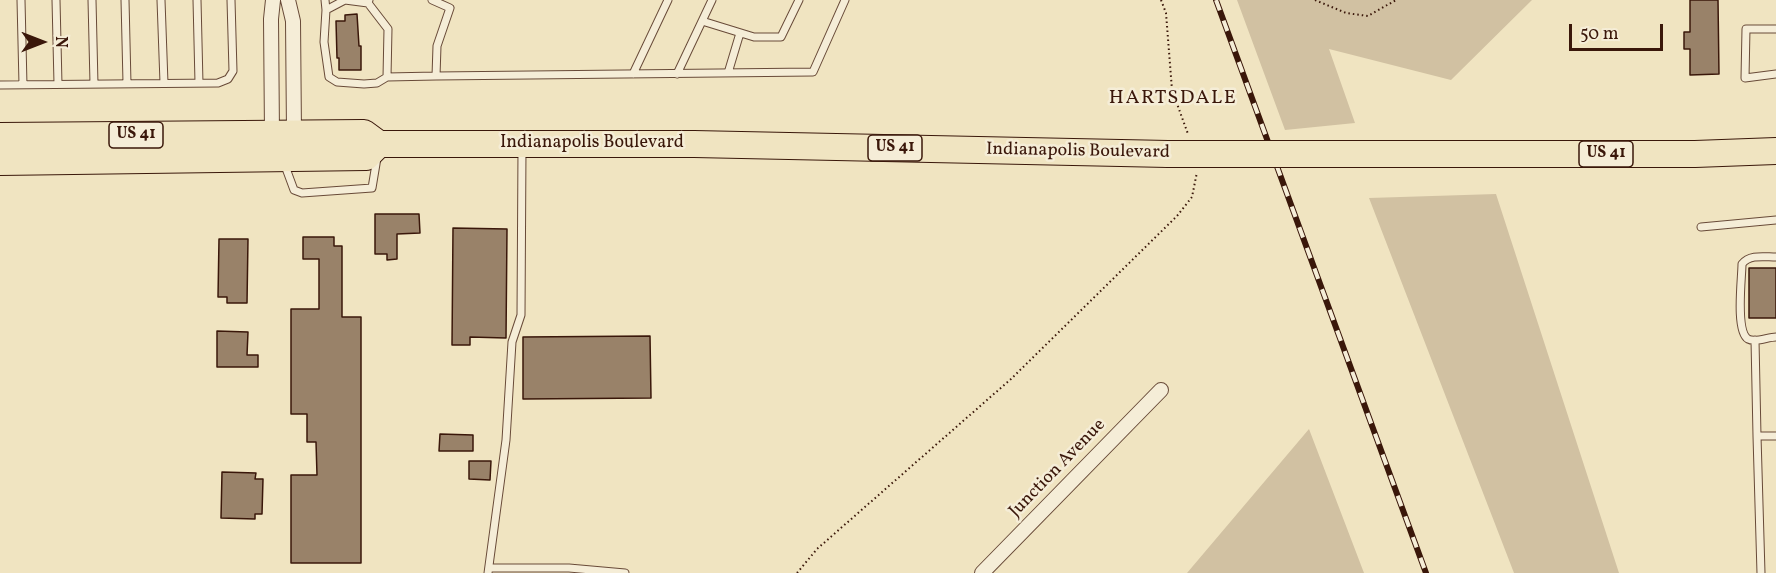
<!DOCTYPE html>
<style>
body{margin:0}
#map{position:relative;width:1776px;height:573px;overflow:hidden;background:#f0e4c1;font-family:Vollkorn,serif}
canvas{display:block}
.north{position:absolute;left:12px;top:12px;width:60px;height:60px;-webkit-text-stroke:4px #f5edd7;paint-order:stroke;rotate:90deg;font-size:16px;font-weight:700;line-height:24px;text-align:center;color:#3a170a}
.north::after{content:'';display:block;margin:auto;width:21px;height:27px;background:#3a170a;clip-path:polygon(50% 0,100% 100%,50% 72%,0 100%)}
.scale{position:absolute;left:1569px;top:24px;width:94px;height:27px;box-sizing:border-box;border:3px solid #3a170a;border-top:0;padding-left:8px;font-size:18px;line-height:21px;white-space:nowrap;color:#3a170a;-webkit-text-stroke:4px #f5edd7;paint-order:stroke}
</style>
<div id="map">
<canvas width="1776" height="573"></canvas>
<div class="north">N</div>
<div class="scale">50 m</div>
</div>
<script>
const ctx = document.querySelector('canvas').getContext('2d');
ctx.lineJoin = 'round';
function fill(path, color) { ctx.fillStyle = color; ctx.fill(path, 'evenodd'); }
function strokePath(path, color, width, dash) { ctx.strokeStyle = color; ctx.lineWidth = width; ctx.lineCap = dash ? 'butt' : 'round'; ctx.setLineDash(dash || []); ctx.stroke(path); }
function label(font, color, halo, rows, align = 'center') {
  ctx.font = font + ' Vollkorn,serif'; ctx.lineWidth = 5; ctx.setLineDash([]); ctx.textBaseline = 'middle'; ctx.strokeStyle = halo; ctx.fillStyle = color; for (const [text, x, y, turn = 0] of rows) {
    ctx.save(); ctx.translate(x, y); ctx.rotate((+turn || 0) * Math.PI / 180); ctx.textAlign = isNaN(turn) ? turn : align; if (halo) ctx.strokeText(text, 0, 0); ctx.fillText(text, 0, 0); ctx.restore();
  }
}
const green = new Path2D(`
 M1237,0H1532L1451,80L1329,49L1355,123L1285,130Z
 M1496,194L1619,573H1514L1369,198Z
 M1309,429L1364,573H1187Z`);
const building = new Path2D(`
 M1690,0H1718L1719,74L1690,75V49H1684V32H1690Z
 M357,14L359,46H361V70H339V58H337L336,21H345V15Z
 M375,214H419L420,233L397,234V259L387,260V254H375Z
 M453,228L507,229L506,338L470,337V345H452Z
 M303,237H334V246H342V317H361V563H291V475H317L316,442H307V414H291V309H319V259H303Z
 M219,239H248L247,303H227V297H218Z
 M1749,268H1776V318H1749Z
 M217,331L248,332L247,355H258V367H217Z
 M650,336L651,398L523,399V337Z
 M440,434L473,435V451H439Z
 M469,461H491L490,480L469,479Z
 M222,472L256,473L255,479H263L262,514H255V519L221,518Z`);
const path = new Path2D(`
 M1161,0L1166,13L1172,90L1188,134
 M1315,0L1346,13L1368,16L1396,0
 M797,573L817,549L1011,379L1177,216L1192,197L1197,172`);
const lane = new Path2D(`
 M21,0L23,85
 M56,0L58,84
 M92,0L94,84
 M125,0L127,83
 M161,0L164,83
 M197,0L199,83
 M325,0L326,10L345,0L368,3L369,0
 M432,0L450,8L437,46L436,76L813,72L845,0
 M368,3L388,29L387,77
 M326,10L324,42L329,77L337,82L364,84L377,83L387,77L436,76
 M702,21L754,37H781L799,0
 M1776,29H1746L1745,78L1776,74
 M728,73L740,33
 M633,74L668,0
 M677,74L712,0
 M0,85L218,83L228,79L233,71L231,0
 M284,163L294,190L302,193L372,188L377,158
 M1701,227L1776,220
 M1776,257C1764,257 1750,254 1742,264C1742,278 1735,331 1748,339C1755,343 1768,337 1776,337
 M1755,340L1757,436H1776
 M1757,436L1761,573
 M489,568H569L625,573
 M488,573L506,440L512,342L521,315L522,149`);
const street = new Path2D(`
 M273,0L271,19L272,134L274,138
 M288,0L293,21L294,133L292,138
 M982,573L1161,390`);
const highway = new Path2D(`
 M0,136L364,133L379,144H694L1168,154
 M1436,154H1695L1776,151
 M0,162L366,157L379,144`);
const rail = new Path2D(`
 M1216,0L1426,573`);
const highwayBridge = new Path2D(`
 M1168,154H1436`);
const shields = [
 [136,135,54],
 [895,148,54],
 [1606,154,54]
];
const shieldNames = [
 ["US 41",136,135],
 ["US 41",895,148],
 ["US 41",1606,154]
];
const streetNames = [
 ["Indianapolis Boulevard",592,144],
 ["Indianapolis Boulevard",1078,152,1],
 ["Junction Avenue",1058,469,-46]
];
const neighbourhoodNames = [
 ["HARTSDALE",1173,99]
];
fill(green, '#d1c1a2');
fill(building, '#998269');
strokePath(building, '#3a170a', 1.5);
strokePath(lane, '#684a38', 9);
strokePath(street, '#684a38', 16);
strokePath(highway, '#3a170a', 28);
strokePath(path, '#3a170a', 2, [1.5, 3]);
strokePath(lane, '#f5edd7', 7);
strokePath(street, '#f5edd7', 14);
strokePath(highway, '#f0e4c1', 26);
strokePath(rail, '#3a170a', 6);
strokePath(rail, '#f5edd7', 4, [11]);
strokePath(highwayBridge, '#3a170a', 28, []);
strokePath(highwayBridge, '#f0e4c1', 26);
for (const [x, y, w] of shields) { const box = new Path2D(); box.roundRect(x - w / 2, y - 13, w, 26, 4.5); ctx.fillStyle = '#f5edd7'; ctx.fill(box); strokePath(box, '#3a170a', 1.5); }
label('bold 16px', '#3a170a', null, shieldNames);
label('18px', '#3a170a', '#f5edd7', streetNames);
ctx.letterSpacing = '1.5px';
label('20px', '#3a170a', '#f5edd7', neighbourhoodNames);
ctx.letterSpacing = '0px';
</script>
